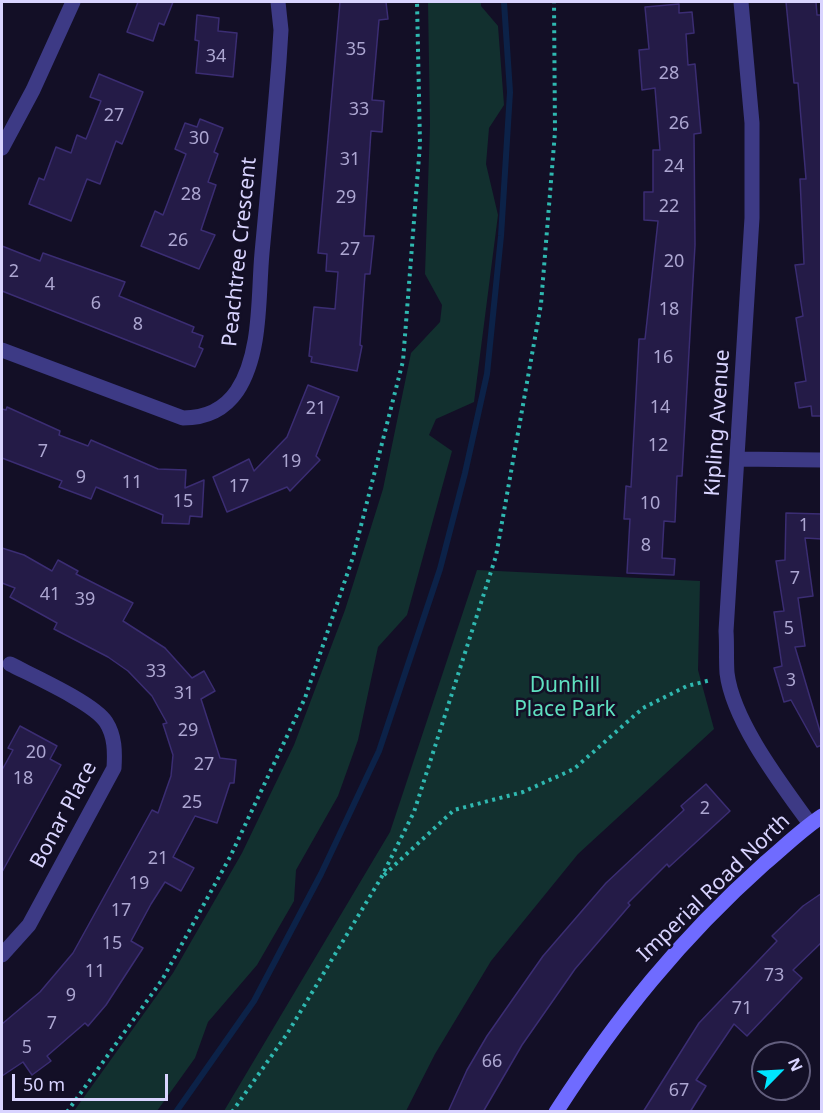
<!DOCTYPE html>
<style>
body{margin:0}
#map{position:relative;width:823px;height:1113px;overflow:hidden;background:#130f26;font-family:"Noto Sans",sans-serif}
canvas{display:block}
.frame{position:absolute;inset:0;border:3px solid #d9d4ff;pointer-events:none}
.north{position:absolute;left:751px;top:1041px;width:60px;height:60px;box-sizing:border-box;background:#130f26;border:2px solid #625e7d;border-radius:50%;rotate:66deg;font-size:16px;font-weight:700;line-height:24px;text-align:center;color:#d9d4ff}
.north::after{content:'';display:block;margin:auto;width:21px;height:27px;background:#00e5ff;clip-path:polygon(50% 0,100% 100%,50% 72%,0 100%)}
.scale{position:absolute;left:12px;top:1074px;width:156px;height:27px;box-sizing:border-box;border:3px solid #d9d4ff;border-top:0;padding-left:8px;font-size:18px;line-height:21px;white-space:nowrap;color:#d9d4ff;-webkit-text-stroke:4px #130f26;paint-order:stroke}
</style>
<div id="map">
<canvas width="823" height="1113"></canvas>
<div class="frame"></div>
<div class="north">N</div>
<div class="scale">50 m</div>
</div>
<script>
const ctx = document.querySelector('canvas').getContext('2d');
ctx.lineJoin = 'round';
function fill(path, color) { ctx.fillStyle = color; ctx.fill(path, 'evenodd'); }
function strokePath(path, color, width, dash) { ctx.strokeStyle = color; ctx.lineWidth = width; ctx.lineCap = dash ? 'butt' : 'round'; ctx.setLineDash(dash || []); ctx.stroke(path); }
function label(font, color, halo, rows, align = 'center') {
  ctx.font = font + ' "Noto Sans",sans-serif'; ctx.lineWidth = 5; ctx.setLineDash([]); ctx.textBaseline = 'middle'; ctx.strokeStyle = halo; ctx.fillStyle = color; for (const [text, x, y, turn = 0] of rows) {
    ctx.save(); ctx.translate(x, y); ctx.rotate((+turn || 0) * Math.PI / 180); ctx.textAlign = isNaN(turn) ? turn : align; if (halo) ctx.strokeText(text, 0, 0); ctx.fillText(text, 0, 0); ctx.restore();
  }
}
const green = new Path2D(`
 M428,2H481V6L498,26L504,105L489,128L486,164L498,215L474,402L436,419L429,435L452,451L407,615L378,647L358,740L338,796L296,870L294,901L257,965L208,1022L195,1058L157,1111H74L173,973L242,853L294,745L345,610L383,489L411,353L440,322L442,305L425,274L430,125Z
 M477,570L700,581L698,670L714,729L578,854L491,961L435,1054L406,1111H224L390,832Z`);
const stream = new Path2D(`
 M176,1112L254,1001L321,874L379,751L440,569L465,473L487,374L501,236L510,92L504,2`);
const building = new Path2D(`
 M138,2H173L164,25L159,23L153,41L127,32Z
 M340,2H386L388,19L379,20L372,100L384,101L382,132L371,131L364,236H374L370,274H365L360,345L362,346L357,371L311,362L312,357L309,356L314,307L335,309L338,272L326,271L327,254L318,253Z
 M786,2H816L817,15H822V416H812L811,406L799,408L795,383L806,381L796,318L803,316L795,265L804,264L800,179H806L798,83H794Z
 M679,4V13L692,12L694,33L686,34L688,65L695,64L701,133L694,134L695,245L682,476H677L675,522L664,521L662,558L675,559L674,575L627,573L630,519H624L626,486L631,487L639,339H645L658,221L644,220V192H653V150H660L655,88L642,90L639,50L649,49L645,7Z
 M197,15L219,18L218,31L237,33L233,77L196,73L199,41L195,40Z
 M99,74L143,92L122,144L116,141L100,184L87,179L71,221L29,204L39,178L44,180L56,147L71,153L77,135L86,139L101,101L90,97Z
 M200,119L223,128L214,152L218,154L208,182L216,185L201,230L215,235L199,269L141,246L155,211L163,215L186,154L175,149L185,123L197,127Z
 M2,246L40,261L43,253L125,282L119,296L194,327L192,332L203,336L199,347L203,349L195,367L2,291Z
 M308,385L339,397L316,456L320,460L290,491L287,487L227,512L213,477L249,459L254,471L287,437Z
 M7,407L60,431L59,435L88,446L91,440L158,469L186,470L185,488L204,480L202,517L190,516L189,524L162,523L163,515L96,487L91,499L59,487L62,481L2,458V409L6,410Z
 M786,513L822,514V539L805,538L813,596L798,598L805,646L795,647L822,738V745L817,747L791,700L784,702L774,668L782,666L774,612L784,611L776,561L785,560Z
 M2,548L24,555L52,571L58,560L78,571L76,574L133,603L123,621L165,648L192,678L204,671L215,691L201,699L220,758L236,760L234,783H230L217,823L195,816L173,857L194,868L181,891L165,882L151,904L131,941L143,948L106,1005L88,1026L85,1023L47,1056L51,1061L32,1075L23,1062L2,1076V1024L40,992L73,953L152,810L158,813L171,776L173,755L163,724L167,723L152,696L128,671L108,657L54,629L57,623L10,597L15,588L2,583Z
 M20,726L57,746L50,759L61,765L2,872V770L13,750L8,748Z
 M706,784L730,811L669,867L667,864L628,903L630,905L575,969L522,1045L483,1112H448L467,1070L487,1036L543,956L606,883L684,810L681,806Z
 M822,893V942L793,970L802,978L747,1036L734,1024L696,1080L706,1086L690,1112H643L699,1023L777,941L772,936L803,906Z`);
const path = new Path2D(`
 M384,875L454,810L523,792L574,769L643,708L687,686L711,680
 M67,1112L162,980L230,857L305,698L353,557L403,361L420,144L417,2
 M232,1112L287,1034L381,878L414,812L496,556L541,304L555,132L554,2`);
const street = new Path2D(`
 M741,2L752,123V218L726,631C727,645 726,659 727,673C733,722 782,785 810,824
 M2,148L33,90L73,2
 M2,350L183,418C205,418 224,410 237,391C262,353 258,296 262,253C268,189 274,125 279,61L281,30L278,2
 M737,459L822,460
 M2,955L29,925L114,768C115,752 115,736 106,722C94,703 33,676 10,664`);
const secondary = new Path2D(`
 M556,1112C618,1016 680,939 765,863C784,847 801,830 822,816`);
const numberNames = [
 ["35",356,50],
 ["34",216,57],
 ["28",669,74],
 ["33",359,110],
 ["27",114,116],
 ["26",679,124],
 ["30",199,139],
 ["31",350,160],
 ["24",674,167],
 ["28",191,195],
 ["29",346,198],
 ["22",669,207],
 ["26",178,241],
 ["27",350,250],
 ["20",674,262],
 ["2",14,272],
 ["4",50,285],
 ["6",96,304],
 ["18",669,310],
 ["8",138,325],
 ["16",663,358],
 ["14",660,408],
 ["21",316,409],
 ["12",658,446],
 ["7",43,452],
 ["19",291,462],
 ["9",81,478],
 ["11",132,483],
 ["17",239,487],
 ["15",183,502],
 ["10",650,504],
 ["1",804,526],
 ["8",646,546],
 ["7",795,579],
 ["41",50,595],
 ["39",85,600],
 ["5",789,629],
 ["33",156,672],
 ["3",791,681],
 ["31",184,694],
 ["29",188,731],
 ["20",36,753],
 ["27",204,765],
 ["18",23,779],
 ["25",192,803],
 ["2",705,809],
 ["21",158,859],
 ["19",139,884],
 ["17",121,911],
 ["15",112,944],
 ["11",95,972],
 ["73",774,976],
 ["9",71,996],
 ["71",742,1009],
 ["7",52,1024],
 ["5",27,1048],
 ["66",492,1062],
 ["67",679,1091]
];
const streetNames = [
 ["Peachtree Crescent",240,252,-84],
 ["Kipling Avenue",718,423,-86],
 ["Bonar Place",64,815,-62],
 ["Imperial Road North",714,888,-44]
];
const parkNames = [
 ["Dunhill",565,686],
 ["Place Park",565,710]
];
fill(green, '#12302f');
strokePath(stream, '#0c2248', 6);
fill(building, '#241b47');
strokePath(building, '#3b2d73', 1.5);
strokePath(path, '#2fb8b0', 4, [3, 4.5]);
strokePath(street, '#3d3a85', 15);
strokePath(secondary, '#6f6bff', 15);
label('18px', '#aca6d1', null, numberNames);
label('21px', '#d9d4ff', '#130f26', streetNames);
label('21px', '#5fe0c0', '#130f26', parkNames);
</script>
